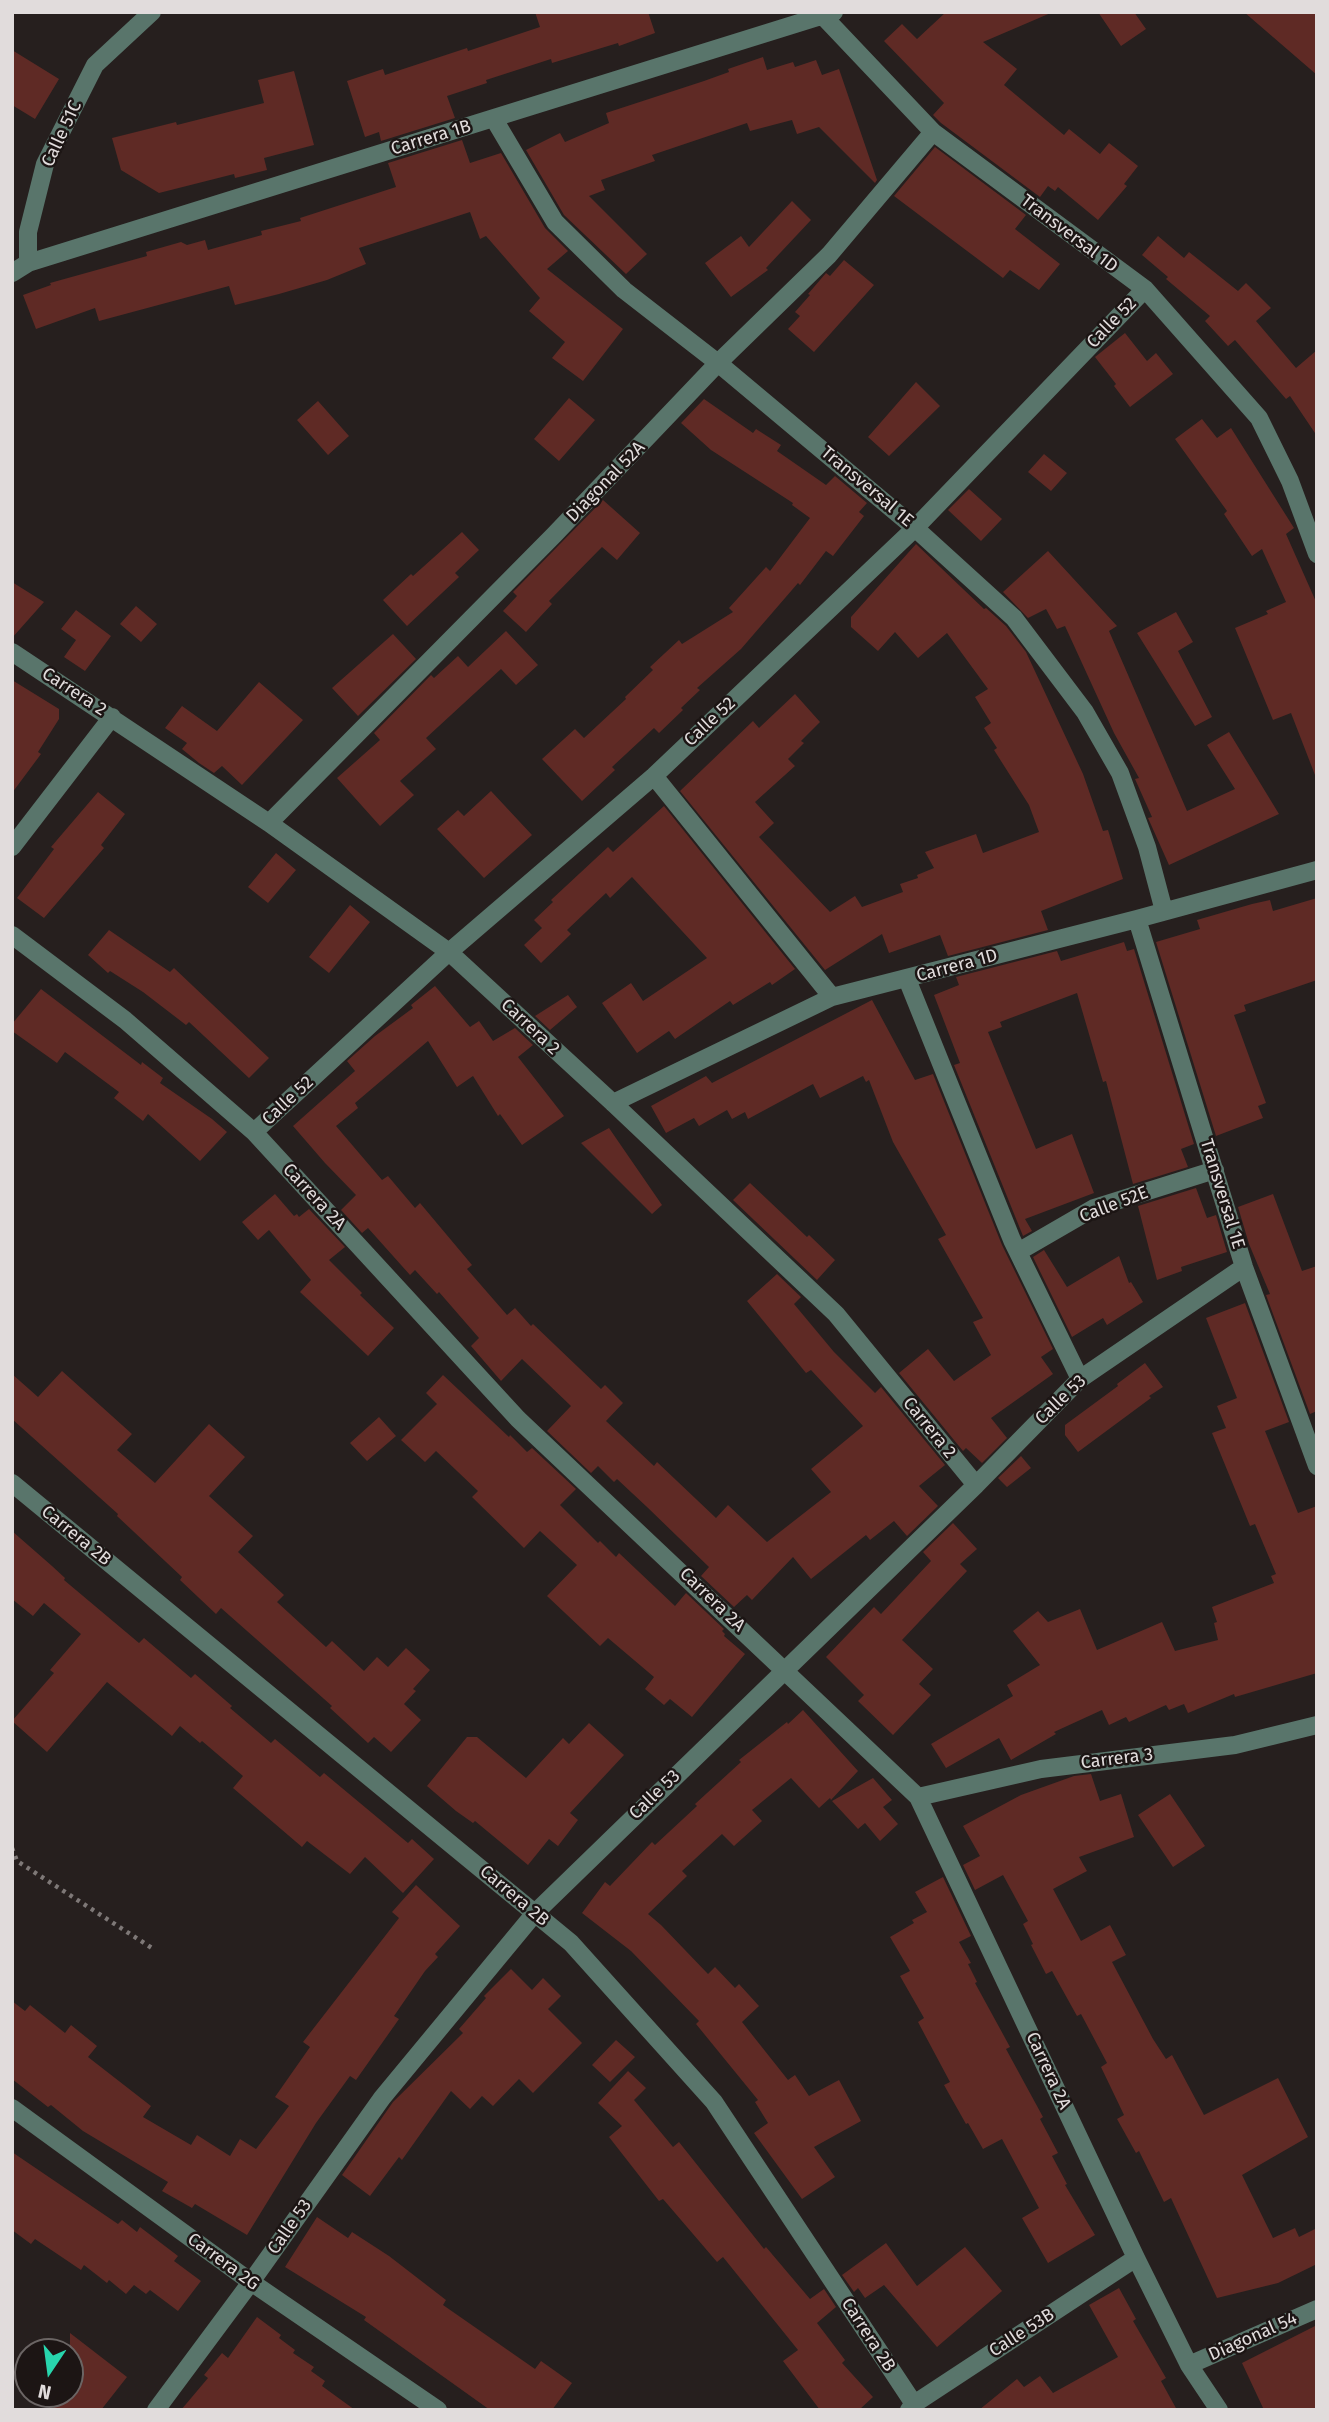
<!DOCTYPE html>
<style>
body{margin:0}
#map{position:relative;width:1329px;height:2422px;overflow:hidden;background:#261f1e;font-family:"Fira Sans",sans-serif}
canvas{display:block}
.frame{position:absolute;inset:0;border:14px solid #e1dcdc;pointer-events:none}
.north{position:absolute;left:14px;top:2338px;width:70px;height:70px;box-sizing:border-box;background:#1c1514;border:2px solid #6b6564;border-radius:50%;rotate:193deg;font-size:19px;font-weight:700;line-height:28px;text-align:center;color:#e1dcdc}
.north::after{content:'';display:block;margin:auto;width:24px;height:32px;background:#28d5ad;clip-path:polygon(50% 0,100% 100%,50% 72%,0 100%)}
</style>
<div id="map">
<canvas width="1329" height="2422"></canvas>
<div class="frame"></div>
<div class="north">N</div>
</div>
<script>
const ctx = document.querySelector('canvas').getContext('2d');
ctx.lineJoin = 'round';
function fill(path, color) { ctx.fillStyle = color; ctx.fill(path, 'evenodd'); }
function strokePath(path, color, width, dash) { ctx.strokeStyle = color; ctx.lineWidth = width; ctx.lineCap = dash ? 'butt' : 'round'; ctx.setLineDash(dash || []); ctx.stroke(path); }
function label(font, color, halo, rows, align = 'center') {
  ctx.font = font + ' "Fira Sans",sans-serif'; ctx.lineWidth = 5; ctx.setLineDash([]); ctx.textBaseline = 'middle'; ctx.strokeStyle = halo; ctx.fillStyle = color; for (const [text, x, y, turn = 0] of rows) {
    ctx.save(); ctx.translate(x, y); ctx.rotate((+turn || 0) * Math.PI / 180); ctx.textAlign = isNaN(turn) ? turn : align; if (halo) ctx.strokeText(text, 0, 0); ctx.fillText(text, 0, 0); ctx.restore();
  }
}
const building = new Path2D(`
 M535,12H648L655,33L619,46L618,43L552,63L551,59L486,80L487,83L447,96L455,118L381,141L379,132L365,137L347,81L383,69L385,75L467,48L468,51L540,27Z
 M946,12H1053L983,42L1017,69L1004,85L1064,135L1069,129L1100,154L1109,143L1138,166L1124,184L1127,186L1098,220L1058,187L1055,191L1048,186L1040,197L941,123L933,115L944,103L884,41L902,24L917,39Z
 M1098,12H1134L1146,29L1121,46Z
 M1244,12H1317V75Z
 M12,50L59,79L35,119L12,105Z
 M763,57L767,70L793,62L795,67L816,60L822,75L839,69L877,180L875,183L819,127L797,134L792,120L750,131L747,123L652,155L655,161L601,180L605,190L589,196L647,254L626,274L564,215L526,150L560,133L565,142L609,123L606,113L704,81L729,72L728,69Z
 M294,71L314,145L264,158L267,170L235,178L234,174L159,193L121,170L112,138L176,122L177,125L264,103L258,80Z
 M462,140L470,163L501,153L545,228L568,251L547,269L623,329L583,381L552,358L565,342L529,311L540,298L486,236L480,239L470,212L359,248L366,264L327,280L279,294L235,305L229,286L99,321L95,308L36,329L23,295L51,285L50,283L147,256L146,252L181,242L187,245L205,240L208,250L262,235L261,231L301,221L300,218L396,187L388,163Z
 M935,147L1026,215L1015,229L1060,264L1039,290L1010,270L1003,278L894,196Z
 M792,201L811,220L766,268L768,270L731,297L705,263L741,236L749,247Z
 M1158,236L1184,258L1189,252L1238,291L1246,283L1271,308L1256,321L1296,368L1317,350V436L1290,396L1286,399L1235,340L1228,346L1205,321L1210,316L1166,279L1168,277L1142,255Z
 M844,260L874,285L814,352L788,329L800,316L795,312L810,295L808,294L826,273L830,276Z
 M1125,333L1147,361L1156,353L1173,374L1130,407L1114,386L1116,384L1095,357Z
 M916,382L940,406L889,456L868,437Z
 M569,398L595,420L559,461L534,439Z
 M704,399L753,433L756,429L781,445L777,451L826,485L835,476L867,503L859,512L864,516L833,556L826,551L800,585L798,583L741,649L697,688L700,690L681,708L683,710L659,733L654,728L612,767L615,770L582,801L542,759L575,729L584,738L626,699L625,697L653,670L650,667L679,640L682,644L733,612L729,608L766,567L770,571L810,518L792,505L793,503L711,450L681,423Z
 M318,401L349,436L328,455L297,420Z
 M1202,419L1217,438L1231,428L1294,528L1286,534L1317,604V774L1315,775L1291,713L1273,720L1235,628L1268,614L1266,611L1286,602L1262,549L1252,556L1224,514L1227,511L1175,439Z
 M1044,454L1067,473L1051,491L1028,472Z
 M969,489L1002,519L981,541L948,510Z
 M603,500L640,533L617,560L602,547L549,601L552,604L526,632L503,611L517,596L513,592Z
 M462,532L479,550L455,573L459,577L407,626L383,600L411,574L413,576Z
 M916,544L984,609L986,608L1006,626L1026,652L1083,774L1103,831L1108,830L1123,879L1041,911L1048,930L948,956L940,935L889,953L882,934L825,970L680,791L753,721L759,728L795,694L820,722L801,741L804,743L788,759L795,766L755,802L774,823L759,837L830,912L855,896L862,907L903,892L900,884L918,878L917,875L934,868L925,852L976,834L983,853L1039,832L1029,805L994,750L997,748L984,728L991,723L975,697L988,689L947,633L918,658L895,632L878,651L851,627V617Z
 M1048,551L1117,626L1109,631L1187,811L1235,789L1207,745L1229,732L1279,814L1169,865L1148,818L1152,817L1135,779L1139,778L1114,733L1065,626L1057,629L1046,609L1028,618L1003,592Z
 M12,582L44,602L12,638Z
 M136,606L157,624L141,642L120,624Z
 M76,610L111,636L85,671L64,657L76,640L61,629Z
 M1176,612L1193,642L1178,651L1212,717L1195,726L1137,633Z
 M506,631L538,665L516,685L501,669L426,738L436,749L400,781L414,795L380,826L337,778L380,740L374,733L431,675L434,678L458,656L468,667Z
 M393,634L416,659L358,716L332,688Z
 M12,680L59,709V719L38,752L41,754L12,793Z
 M259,682L303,720L242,785L222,766L214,773L199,763L182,749L187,743L165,728L182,706L217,731Z
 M491,791L532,835L484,878L437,829L458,810L464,816Z
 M98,792L125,814L101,845L104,848L44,918L17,898L54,849L51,847Z
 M664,806L795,969L772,985L770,982L733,1005L730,1001L675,1039L669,1031L637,1053L602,1003L631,983L643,1001L707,958L632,877L610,898L606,893L567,930L571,934L541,963L524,945L542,928L534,920L553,902L551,900L608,847L613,852Z
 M276,853L296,870L268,903L248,887Z
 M1317,898V980L1244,1005L1246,1011L1234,1015L1266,1103L1258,1106L1263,1118L1216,1136L1156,942L1200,929L1197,920L1252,904L1270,900L1273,911Z
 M350,905L370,922L329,973L309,957Z
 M109,930L170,972L174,968L269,1058L249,1078L189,1022L186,1025L143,992L110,971L108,973L88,955Z
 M1124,942L1127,951L1134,949L1194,1144L1181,1149L1188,1167L1133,1184L1106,1081L1103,1082L1077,993L1000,1022L1002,1027L988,1032L1036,1149L1072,1134L1094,1193L1025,1219L1032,1231L1023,1236L954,1065L960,1063L934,995L959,985L956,977L1057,951L1061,961Z
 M435,986L470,1027L479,1021L493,1041L515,1028L533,1045L518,1057L564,1116L522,1145L500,1114L498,1116L473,1076L457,1087L428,1041L355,1103L358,1108L336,1126L382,1180L388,1176L415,1208L420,1203L472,1265L467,1269L507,1315L515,1308L531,1326L533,1324L601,1389L605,1385L623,1403L606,1421L654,1466L657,1462L716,1518L728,1505L767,1542L831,1492L811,1469L863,1426L811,1370L806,1373L747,1301L777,1274L801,1297L794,1304L834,1352L875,1393L881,1387L945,1465L919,1486L938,1506L907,1536L894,1521L870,1540L866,1535L811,1579L793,1557L752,1600L747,1595L734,1607L701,1576L709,1567L647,1507L617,1479L614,1482L598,1466L591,1473L547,1431L571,1406L522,1359L501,1381L471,1346L479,1338L439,1292L437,1294L415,1270L410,1275L368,1228L362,1233L341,1210L356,1195L325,1163L293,1126L355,1071L347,1061L375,1036L413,1008L411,1005Z
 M41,989L141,1065L142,1062L163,1078L160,1083L212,1119L227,1132L200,1161L148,1114L143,1121L114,1098L119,1092L65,1052L57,1063L12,1031V1024Z
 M568,995L577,1007L550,1030L535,1016Z
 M872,1000L915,1080L933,1074L1002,1245L1053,1349L1041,1357L1053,1374L991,1418L1007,1438L982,1463L966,1448L963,1451L899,1373L928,1349L954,1381L991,1355L973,1322L983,1318L938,1239L946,1235L893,1142L869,1080L866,1082L863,1076L820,1098L813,1084L748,1119L745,1112L732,1119L727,1110L699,1126L694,1118L666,1133L651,1106L706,1076L712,1083Z
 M609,1128L662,1205L652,1214L581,1143Z
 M750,1183L807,1237L809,1235L835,1260L817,1280L733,1200Z
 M1196,1188L1207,1218L1216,1215L1227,1252L1181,1267L1182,1271L1157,1280L1138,1206Z
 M275,1194L294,1216L297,1214L299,1217L309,1209L345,1247L329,1260L362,1293L360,1295L394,1328L368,1356L300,1292L311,1280L269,1230L258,1240L242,1222Z
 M1273,1194L1302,1271L1317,1266V1411L1310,1414L1266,1295L1270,1294L1249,1244L1238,1207Z
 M1044,1250L1067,1287L1119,1256L1129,1283L1131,1282L1143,1302L1107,1325L1103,1318L1072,1337L1033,1257Z
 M1245,1303L1289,1422L1265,1431L1298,1513L1317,1506V1673L1235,1697L1234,1694L1188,1713L1184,1704L1169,1710L1166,1705L1129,1722L1126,1717L1109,1725L1102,1710L1054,1732L1056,1734L1011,1760L999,1738L946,1768L931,1744L1013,1696L1007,1685L1040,1665L1013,1631L1038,1611L1048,1622L1080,1609L1097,1650L1162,1622L1175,1651L1218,1640L1214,1623L1217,1622L1212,1607L1274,1583L1271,1576L1276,1574L1255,1524L1250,1526L1212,1433L1226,1428L1217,1406L1237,1398L1206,1318Z
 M1145,1363L1163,1387L1149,1396L1151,1398L1078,1452L1065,1435V1425L1118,1386L1117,1384Z
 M62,1371L132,1434L117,1450L155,1483L209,1424L245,1457L209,1496L253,1536L238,1552L284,1595L277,1602L326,1647L332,1641L364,1671L377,1657L388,1667L406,1648L430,1670L413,1689L416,1691L404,1704L421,1720L391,1752L374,1737L368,1743L330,1708L332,1706L221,1608L216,1614L180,1580L182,1577L117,1516L118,1514L12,1419V1374L38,1397Z
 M443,1375L509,1437L510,1435L527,1452L532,1448L576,1489L560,1505L598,1543L600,1541L616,1557L619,1553L675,1606L686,1593L724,1629L722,1631L725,1634L724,1636L745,1654L692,1717L670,1699L664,1705L645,1689L654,1677L608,1638L600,1646L547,1596L577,1565L540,1531L524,1548L472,1497L478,1491L436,1451L425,1462L401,1440L437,1404L426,1393Z
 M379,1417L396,1436L367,1461L350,1443Z
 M1021,1456L1031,1468L1007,1487L998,1478Z
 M953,1523L977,1549L960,1564L967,1571L902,1640L933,1669L919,1684L931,1695L893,1735L858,1701L864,1695L826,1657L874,1607L881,1614L931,1561L923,1552Z
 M12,1531L52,1566L65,1578L64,1580L139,1643L144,1638L191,1678L195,1674L232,1706L230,1708L271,1743L275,1739L320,1777L324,1773L408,1843L412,1839L434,1859L403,1893L365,1857L350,1874L307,1841L302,1847L233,1788L243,1776L202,1741L200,1743L180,1726L172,1736L107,1682L47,1752L12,1721L54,1673L50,1670L81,1634L44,1603L33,1616L12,1599Z
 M803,1710L858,1771L831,1800L830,1798L819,1808L791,1778L752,1810L762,1821L734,1846L722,1834L682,1871L687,1876L648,1914L661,1925L708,1974L715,1967L735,1988L739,1984L759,2006L742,2022L788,2080L795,2075L809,2096L839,2080L861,2121L814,2147L835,2177L802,2199L754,2133L768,2123L755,2102L758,2100L696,2024L699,2021L631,1951L582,1913L605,1882L610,1886L652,1842L655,1845L697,1806L695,1804L741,1762L739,1760L787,1722L788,1724Z
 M589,1723L624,1755L570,1813L578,1820L558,1846L549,1839L528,1865L475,1821L473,1823L456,1811L427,1786L467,1737H477L526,1778L563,1738L569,1744Z
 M1091,1774L1100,1801L1121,1794L1134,1837L1079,1857L1087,1871L1053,1889L1081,1941L1110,1925L1126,1955L1112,1962L1153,2039L1166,2059L1172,2055L1204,2115L1278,2078L1308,2137L1242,2175L1273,2238L1295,2228L1299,2237L1317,2228V2264L1278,2283L1217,2298L1171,2198L1164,2202L1139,2151L1136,2153L1117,2119L1124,2115L1101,2067L1107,2063L1081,2014L1077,2016L1052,1971L1046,1974L1031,1945L1033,1944L1023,1924L1028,1921L1003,1875L975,1890L963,1865L980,1856L963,1826L1021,1795L1074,1776Z
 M873,1778L892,1800L883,1807L898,1824L880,1841L865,1823L858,1829L832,1801Z
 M1170,1794L1205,1846L1173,1867L1138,1815Z
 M943,1877L971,1936L959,1942L971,1963L968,1964L977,1982L975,1983L1010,2047L1006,2049L1043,2117L1040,2119L1058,2153L1052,2156L1067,2184L1065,2185L1095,2235L1048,2263L1022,2218L1039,2208L1002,2139L983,2149L968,2123L966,2124L944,2085L950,2082L918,2022L924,2018L900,1976L910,1971L890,1937L914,1923L912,1920L927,1912L915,1892Z
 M416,1885L460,1926L435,1954L438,1957L425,1971L394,2016L399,2019L356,2080L350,2076L316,2123L247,2235L195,2204L192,2208L162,2191L168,2182L83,2131L51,2105L48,2107L12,2079V2001L25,2011L30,2005L65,2033L71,2025L97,2046L88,2057L151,2106L143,2117L191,2145L197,2135L230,2156L240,2139L256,2149L289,2106L275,2097L310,2047L303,2042L399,1918L392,1912Z
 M511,1969L532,1990L543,1978L561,1996L548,2009L582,2043L533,2093L519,2079L493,2106L482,2096L470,2109L451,2091L402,2160L399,2157L370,2196L342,2175L393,2102L463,2033L459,2029L486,1998L484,1996Z
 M616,2040L635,2057L610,2082L592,2065Z
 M628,2071L646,2088L634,2100L673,2147L679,2142L764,2249L766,2247L810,2299L824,2289L836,2307L817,2323L845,2360L842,2363L873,2397L859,2410H820L783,2361L798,2350L723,2257L717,2262L663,2199L659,2201L609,2137L622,2126L598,2103Z
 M12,2152L118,2224L122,2220L137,2232L140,2227L178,2256L174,2261L201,2281L178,2311L150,2290L146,2294L134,2285L126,2294L109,2280L107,2283L84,2265L81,2270L35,2239L31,2244L12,2230Z
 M317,2217L348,2238L352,2232L389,2256L446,2300L443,2305L535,2369L541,2361L572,2383L552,2410H490L364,2320L366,2317L285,2267Z
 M886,2243L917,2286L965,2247L1002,2291L937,2347L884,2285L865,2298L858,2288L854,2292L842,2275Z
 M1119,2288L1136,2319L1133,2321L1166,2378L1161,2381L1177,2410H979L1017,2379L1024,2387L1040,2376L1053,2393L1118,2357L1089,2305Z
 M257,2317L281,2335L279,2338L295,2350L293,2353L314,2367L311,2371L325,2381L322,2386L355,2410H181L208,2378L204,2375L222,2353L228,2358Z
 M1317,2325V2410H1264L1242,2363Z
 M70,2333L127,2377L101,2410H52L64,2394H70Z`);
const path = new Path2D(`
 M12,1848L17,1861L155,1950`);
const minor = new Path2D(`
 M823,16L933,132L1145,289L1259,418L1290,481L1317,554
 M494,119L555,222L624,290L718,363L915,528L1014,618L1085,712L1120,773L1147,847L1164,911
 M28,263V232L45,164L95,65L152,12
 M12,273L28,263L834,12
 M12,652L269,823L449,952L613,1103L836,1314L976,1485
 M654,776L832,997
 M269,823L554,535L718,363L829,255L933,132
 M12,847L112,717
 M1137,919L1244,1267L1317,1466
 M12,935L125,1020L254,1132L518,1419L918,1797L1136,2258L1189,2365L1219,2410
 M907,979L1012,1240L1080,1379
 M613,1103L832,997L1137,919L1317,870
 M254,1132L449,952L654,776L915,528L1145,289
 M1018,1252L1094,1208L1215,1170
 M12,1483L571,1943L714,2102L914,2404
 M918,1797L1041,1769L1235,1745L1317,1725
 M12,2108L251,2282L438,2410
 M1189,2365L1317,2309
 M156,2410L251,2282L382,2098L535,1913L976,1485L1080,1379L1244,1267
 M909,2410L914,2404L1136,2258`);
const streetNames = [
 ["Calle 51C",62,134,-65],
 ["Carrera 1B",431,138,-17],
 ["Transversal 1D",1069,234,37],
 ["Calle 52",1112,323,-46],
 ["Diagonal 52A",606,482,-46],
 ["Transversal 1E",867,487,40],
 ["Carrera 2",74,692,33],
 ["Calle 52",710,722,-43],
 ["Carrera 1D",957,966,-15],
 ["Carrera 2",530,1027,43],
 ["Calle 52",288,1101,-43],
 ["Transversal 1E",1222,1194,73],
 ["Carrera 2A",314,1197,47],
 ["Calle 52E",1114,1205,-21],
 ["Calle 53",1061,1400,-44],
 ["Carrera 2",929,1428,51],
 ["Carrera 2B",76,1536,39],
 ["Carrera 2A",712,1600,44],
 ["Carrera 3",1117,1759,-7],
 ["Calle 53",655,1795,-44],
 ["Carrera 2B",514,1896,40],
 ["Carrera 2A",1048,2071,65],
 ["Calle 53",290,2227,-55],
 ["Carrera 2G",223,2262,36],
 ["Calle 53B",1022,2333,-33],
 ["Carrera 2B",868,2335,57],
 ["Diagonal 54",1253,2337,-24]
];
fill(building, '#5f2a25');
strokePath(path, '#7e7877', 4.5, [3.5, 5]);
strokePath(minor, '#59756b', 18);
label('18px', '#e1dcdc', '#1c1514', streetNames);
</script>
